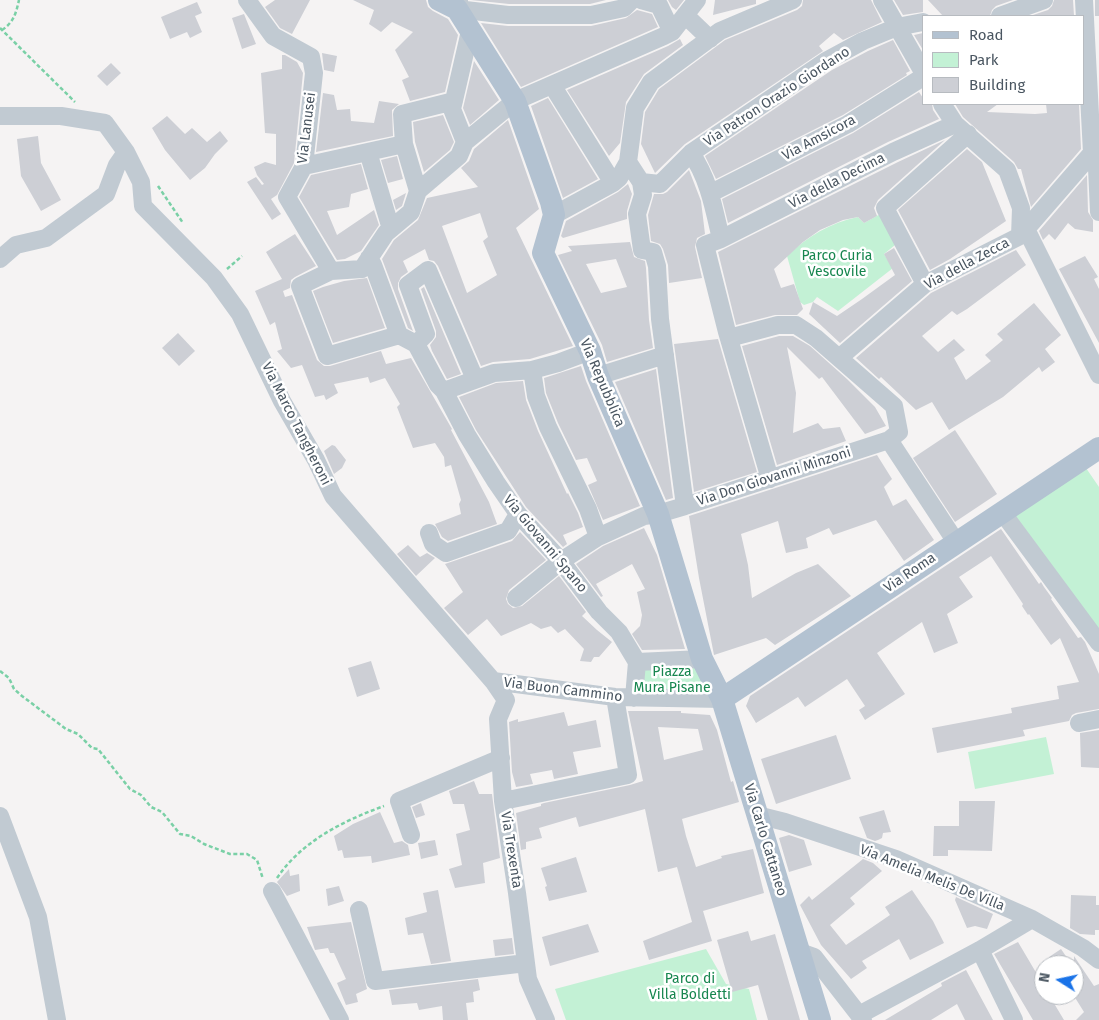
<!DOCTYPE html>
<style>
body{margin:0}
#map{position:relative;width:1099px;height:1020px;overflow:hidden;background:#f5f3f3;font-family:"Fira Sans",sans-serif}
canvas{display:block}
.legend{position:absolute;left:922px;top:15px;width:162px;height:90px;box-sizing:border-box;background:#fff;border:1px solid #b7bbc0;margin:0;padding:6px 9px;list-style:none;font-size:15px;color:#4a5661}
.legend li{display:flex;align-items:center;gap:10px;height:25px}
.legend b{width:25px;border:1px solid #b7bbc0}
.north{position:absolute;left:1034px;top:955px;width:50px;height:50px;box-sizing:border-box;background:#fff;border:1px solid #b7bbc0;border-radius:50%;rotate:280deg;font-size:14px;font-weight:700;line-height:20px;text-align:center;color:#4a5661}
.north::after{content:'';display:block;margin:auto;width:18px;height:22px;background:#1a73e8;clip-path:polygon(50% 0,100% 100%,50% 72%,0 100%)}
</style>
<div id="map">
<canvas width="1099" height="1020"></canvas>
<ul class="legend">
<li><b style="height:6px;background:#b3c2d1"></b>Road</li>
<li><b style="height:14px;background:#c3f1d5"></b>Park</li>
<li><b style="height:14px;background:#cdcfd5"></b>Building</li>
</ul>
<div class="north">N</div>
</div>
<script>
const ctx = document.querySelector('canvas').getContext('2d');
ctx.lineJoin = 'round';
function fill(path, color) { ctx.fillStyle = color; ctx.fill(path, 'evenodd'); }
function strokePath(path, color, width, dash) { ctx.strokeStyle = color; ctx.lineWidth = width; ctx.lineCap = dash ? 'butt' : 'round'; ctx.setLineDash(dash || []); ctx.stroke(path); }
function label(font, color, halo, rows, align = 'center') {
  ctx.font = font + ' "Fira Sans",sans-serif'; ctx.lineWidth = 5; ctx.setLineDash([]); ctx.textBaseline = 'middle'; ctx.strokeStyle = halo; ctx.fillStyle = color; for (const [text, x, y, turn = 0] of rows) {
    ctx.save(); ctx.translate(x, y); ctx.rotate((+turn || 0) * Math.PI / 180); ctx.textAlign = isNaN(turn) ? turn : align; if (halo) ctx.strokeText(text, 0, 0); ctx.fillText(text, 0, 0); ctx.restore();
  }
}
const green = new Path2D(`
 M884,212L895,245L884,254L893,268L838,311L817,297L813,302L804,305L800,302L787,256C808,236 830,223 858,217L864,223Z
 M1086,468L1099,487V631L1014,514Z
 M701,664L709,685L703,695L652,696L640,687L641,667Z
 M1046,737L1054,774L975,789L968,752Z
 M706,949L726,984L749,989L757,1020H566L555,989Z`);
const building = new Path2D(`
 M275,0H310L292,34L280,28L265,7Z
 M353,0H426L428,7L433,11L448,19L458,35L445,92L410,101L402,80L409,77L395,50L413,32L392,22L381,32L369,24L374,10Z
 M471,0H606L590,4H509Z
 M668,0H684L676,10L672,7Z
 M715,0H756V4L713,15Z
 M803,0H871L882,22L843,40L834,33L819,46L823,51L685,144L655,173L641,144L645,112L659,89L725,40L797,10L802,6Z
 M894,0H923V12L903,15Z
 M928,0H1013L996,6L992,10L990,16H943Z
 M1054,0H1073L1074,16H1030L1048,10L1052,6Z
 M1095,0H1099V16H1095Z
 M197,2L202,13L195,16L202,32L190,38L187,32L170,39L161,17Z
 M637,10L652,14L658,27L521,87L481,23L508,26H591L626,18Z
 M244,14L256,44L242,49L232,18Z
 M923,33V50L914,35Z
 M680,39L683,45L644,74L626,102L620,143L609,156L567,90L668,46Z
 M893,40L910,71L906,73L907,75L843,115L716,179L705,156L832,70L868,51Z
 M322,53L337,56L334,72L324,70Z
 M282,55H285L297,62L303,73L294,163L277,195L271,199L281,214L272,220L247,182L256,177L262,185L264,184L257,175L254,167L265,162L276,165V134L265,133L261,73L282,69Z
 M474,61L499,100L470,125L463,108Z
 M111,63L121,73L107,86L97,76Z
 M919,92L923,98V104H932L933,110L939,119L888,142L728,223L722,199L853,133Z
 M323,93L334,95L337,110L350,109L351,121L374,123L379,101L399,104L392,110L393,136L316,152Z
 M548,98L598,179L563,198L531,106Z
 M955,104H998L987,112L1035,114L1047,113L1046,104H1079L1081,149L1031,207L1021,169H1018L1014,162L963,117Z
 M443,115L454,142L450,150L424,172L415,142L413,122Z
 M167,116L185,134L192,128L207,142L220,131L228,141L215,154L205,168L190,180L165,150L152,128Z
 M508,120L539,209L516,228L573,346L530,359L493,362L481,366L438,266L434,261L429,260L425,249L403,261L408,272L401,277L398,283V289L413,331L408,328L382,259L394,240L418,220L427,198L478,187L461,168L469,161L474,149ZM480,213L488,237L483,241L497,275L467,293L442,226Z
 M38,136L41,163L61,200L41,211L21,176L17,139Z
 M945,140L878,200L874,208L877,216L864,223L858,217L843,220L820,230L803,242L774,269L781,288L794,284L803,309L797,315H775L736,325L718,252L898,162Z
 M967,149L982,162L1006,221L950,259L930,270L898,210Z
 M397,156L403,179L388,183L381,160Z
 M361,164L368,189L351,194L349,207L327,211L337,235L374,210L379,225L361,251L345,259L337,260L299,197L311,175Z
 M689,170L701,201L705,234L697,238L695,247L702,278L669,283L668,265L663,249L660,244L651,241L648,215L654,194H663L667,192Z
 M1087,175L1088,212L1093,220V232L1075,229L1068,223L1055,240L1049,234L1043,240L1039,231Z
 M628,184L632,194L627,211V219L563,238L561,236L566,221L618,192Z
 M406,193L402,206L396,210L393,200Z
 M295,234L316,266L295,277L291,280L290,288L283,291L285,297L292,295L317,360L324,366H330L381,351L386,364L411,358L452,429L451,430L489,502L497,524L448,541L442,537L435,524L461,514L459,504L461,500L451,465L445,467L444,457L435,443L413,448L397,407L400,404L385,378L370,383L368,377L334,384L338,393L326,400L324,395L315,397L302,365L291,368L277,351L282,349L275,322L270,325L255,291L282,279L266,252Z
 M630,242L634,257L645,261L646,268L649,320L653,348L607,362L602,345L558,255L572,251L568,246ZM616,259L627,287L601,293L586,264Z
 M894,248L912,281L840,343L809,314L813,302L837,316L862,299L895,275L884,254Z
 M1016,250L1026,265L967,309L957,315L952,311L922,336L938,352L954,339L965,350L954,358L966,380L991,361L985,355L1003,340L997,334L1034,303L1061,335L1045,349L1055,362L1042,372L1039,367L1003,397L949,430L932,402L916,410L881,377L879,379L856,358L931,293Z
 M1085,256L1098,277L1094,279L1099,289V343L1059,269Z
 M367,278L385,328L333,343L313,291L323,287L344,281Z
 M424,287L461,374L447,379L432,351L430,345L436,337V331L421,289Z
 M178,333L195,351L179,366L162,348Z
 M779,336H793L810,346L847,379L875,407L886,426L865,434L822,377L819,379L787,347L796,393L793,433L818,423L823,429L840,427L846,441L777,465L742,346Z
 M718,339L757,472L694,492L674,344Z
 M581,366L586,381L640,506L603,520L588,485L597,481L587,458L576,460L558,423L546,393L544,378Z
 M656,369L673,498L666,500L615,382Z
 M523,381L526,400L538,431L567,494L568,493L578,513L583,527L563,535L567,544L563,547L526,507L476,430L459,397L496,383Z
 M955,430L997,494L955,522L913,458Z
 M332,445L335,446L346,460L342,468L334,474L324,451Z
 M877,455L892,479L884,487L893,506L906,499L934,540L904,561L876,520L833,535L829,528L806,538L808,548L786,553L778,521L741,534L748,565L752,598L796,573L818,564L851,596L775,645L766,638L714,655L699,578L689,516Z
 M644,528L657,555L685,649L642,650L632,634L640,626L642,615L637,592L645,589L632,564L596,584L603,596L601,597L576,564L603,546Z
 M1001,529L1039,584L1041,582L1044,587L1052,598L1051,599L1078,638L1081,637L1085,642L1099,674V709L1076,713L1072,715L1069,721L1023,730L1025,736L937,753L932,728L1012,713L1011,708L1059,699L1057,686L1079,682L1060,638L1051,645L1029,614L1028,615L1022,606L1023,604L991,556L959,577L973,597L947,614L958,643L934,653L922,622L877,653L905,694L865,720L859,710L865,706L847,679L805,707L798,697L756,723L746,706L750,696Z
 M520,532L546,560L509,590L506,599L508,604L513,608L522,606L559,576L586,612L582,616L597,630L612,642L599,657H594L591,662L580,661L584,649L565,629L558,633L551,626L541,629L531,623L501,636L487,619L468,635L444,608L463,592L445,564L512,541Z
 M408,545L420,557L427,553L435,558L416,576L397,554Z
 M371,661L380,689L357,697L348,668Z
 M628,711H681V713L710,715L717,730L731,782L733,781L739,802L682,819L686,836L696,867L722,858L721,856L753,849L764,893L703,911L712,941L649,960L643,941L692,922L677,867L658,872L645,809L579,827L576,817L539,828L542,838L526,842V849L521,850L516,813L541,806V804L544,803L630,785L643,781ZM658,727L698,729L703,750L664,760Z
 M564,712L568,726L596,720L601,747L573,752L578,774L554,779L552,770L530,774L533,784L516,787L512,772L509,722L518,719V722Z
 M1099,730V768L1081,767L1080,733Z
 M836,735L851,779L776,804L761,759Z
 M474,781L479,794H492L500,858L483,863L485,883L455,888L449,869L462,865L456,834L470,830L464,804H453L449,791Z
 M959,801H995L992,851L948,850V856H933L934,826H959Z
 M421,803L425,815L416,818L412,807Z
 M884,810L891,832L883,833L882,838L878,840L875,841L867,838L859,817Z
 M380,812L394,843L402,841L408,845L410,855L372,863L371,856L344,858L342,850L338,851L334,836L353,824Z
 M789,835L804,840L812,865L789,872L779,838Z
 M435,840L438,855L421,859L418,843Z
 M576,857L587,892L549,901L545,887L547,886L541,868Z
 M863,859L873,863L882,871L850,898L855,904L830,925L846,945L890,915L885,907L912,890L933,921L944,943L910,960L899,939L862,961L867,968L851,979L821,945L800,905L809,896L812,900Z
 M289,869L290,876L299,874L300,891L287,896L277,882Z
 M339,886L344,901L328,906L326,889Z
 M438,890L451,961L431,964L423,933L408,935L405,918L427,912L423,893Z
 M1071,895L1096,896V905H1099V930H1095V935L1080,934L1070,928Z
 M956,897L993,914L987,929L975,926L967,928L955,900Z
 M351,922L367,989L356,994L358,1002L346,1005L337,983L346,979L334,953H330L328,948L315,950L307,927Z
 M588,924L599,952L550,966L542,937Z
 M748,931L751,941L775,934L800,1020H768L758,985L732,992L717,940Z
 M512,938L514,954L495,956L493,940Z
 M1018,942L1044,986V995H1049L1064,1020H1033L994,954Z
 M1061,949L1072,965H1054L1049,957Z
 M1074,956L1094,986L1099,984V1020H1076L1084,1012L1074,996Z
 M966,970L993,1020H965L957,1004L931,1020H885L942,986L941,983Z
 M478,979L480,990L473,992L474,1002L466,1003L468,1020H443L442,1006L419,1010L417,1003L392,1005L389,990Z`);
const path = new Path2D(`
 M0,28L75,102
 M2,30C14,22 16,13 19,0
 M158,186L183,223
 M227,269L242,256
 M0,671L9,678L14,689L22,696L66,729L78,734L92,748L98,749L130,789L141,795L151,807L162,812L180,834L191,836L204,844L230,854H247L257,860L263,879
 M277,878C302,841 343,821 384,806`);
const minor = new Path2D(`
 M247,0L273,36L311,57L314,73L304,166L287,197L331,271
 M641,0L659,5L672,32
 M882,0L923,72
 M459,1L457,9L508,15H591L624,8L632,0
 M685,15L710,39
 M1000,16L1044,0
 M552,85L613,183
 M942,104L955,124L1007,170L1021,208L1020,236
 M0,116H61L105,123L126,152L141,182L143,206L214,278L240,314L282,401L316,460L333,496L493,681L506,700L498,719L503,801L517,893L528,979L546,1020
 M465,142L452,109L470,31
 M368,152L391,229
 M691,153C709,179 714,209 721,239L705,245L727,332L770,479
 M1092,153L1097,168L1099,212
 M628,162L641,182L643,195L637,214L642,250L653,252L657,266L660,319L685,506
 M304,166L404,144
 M641,182L660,184L691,153L826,61L863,41L897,27L923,22
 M418,191L459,156L465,142L515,101L664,36L672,32L697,0
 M418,191L404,144L402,114L454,101
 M711,193L848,124L923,77
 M554,215L613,183L619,178L628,162L635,108L651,82L720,31L793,0
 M1026,229L1099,375
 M721,239L893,152L955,124
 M369,258L373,265L399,335
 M0,259L16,245L46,238L106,194L117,165L126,152
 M925,284L885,208L968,134
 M416,344L438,385L444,391L467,435L496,482L518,514L561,561L599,612L619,632L637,662
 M416,344L399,335L327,356L300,286L331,271L362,269L386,233L411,212L418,191
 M416,344L426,334L408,285L428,270L475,379
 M839,358L925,284L1020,236L1092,153L1084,0
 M532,370L536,396L548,427L588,509L598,537
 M598,376L665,355
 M444,391L494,373L532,370L558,363L590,351
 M889,440L956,542
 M1002,512L1099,643
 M429,533L433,544L446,553L508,531L518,514
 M516,598L561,561L598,537L644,516L658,514L685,506L889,440L899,432L894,406L816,338L796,325H778L729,338
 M637,662L702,659
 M493,681L615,697L722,699
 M634,698L637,662
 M1079,723L1099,719
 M503,801L628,775L615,697
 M757,815L785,822L896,859L1032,919L1083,948L1099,960
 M0,816L38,917L57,1020
 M411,835L399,801L501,758
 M272,891L340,1020
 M359,910L375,981L526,963
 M980,950L1014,1020
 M800,952L814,957L863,1020
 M859,1015L980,950L1032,919`);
const major = new Path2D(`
 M439,0L457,9L515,101L551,202L554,215L543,253L590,351L598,376L658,514L702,659L722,699L820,1020
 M722,699L1099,448`);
const streetNames = [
 ["Via Patron Orazio Giordano",777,97,-33],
 ["Via Lanusei",307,128,-83],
 ["Via Amsicora",819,138,-28],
 ["Via della Decima",837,181,-27],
 ["Via della Zecca",967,264,-28],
 ["Via Repubblica",602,383,67],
 ["Via Marco Tangheroni",296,424,63],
 ["Via Don Giovanni Minzoni",774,477,-18],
 ["Via Giovanni Spano",545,544,50],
 ["Via Roma",910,573,-34],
 ["Via Buon Cammino",563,690,7],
 ["Via Carlo Cattaneo",765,840,73],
 ["Via Trexenta",511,850,81],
 ["Via Amelia Melis De Villa",932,878,22]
];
const parkNames = [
 ["Parco Curia",837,256],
 ["Vescovile",837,272],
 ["Piazza",672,672],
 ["Mura Pisane",672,688],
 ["Parco di",690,979],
 ["Villa Boldetti",690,995]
];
fill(green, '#c3f1d5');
fill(building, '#cdcfd5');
strokePath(path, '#7ad0a6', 2.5, [4, 2.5]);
strokePath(minor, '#c1cad2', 18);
strokePath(major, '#b3c2d1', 22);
label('14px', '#4a5661', '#fff', streetNames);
label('14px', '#17864f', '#fff', parkNames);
</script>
